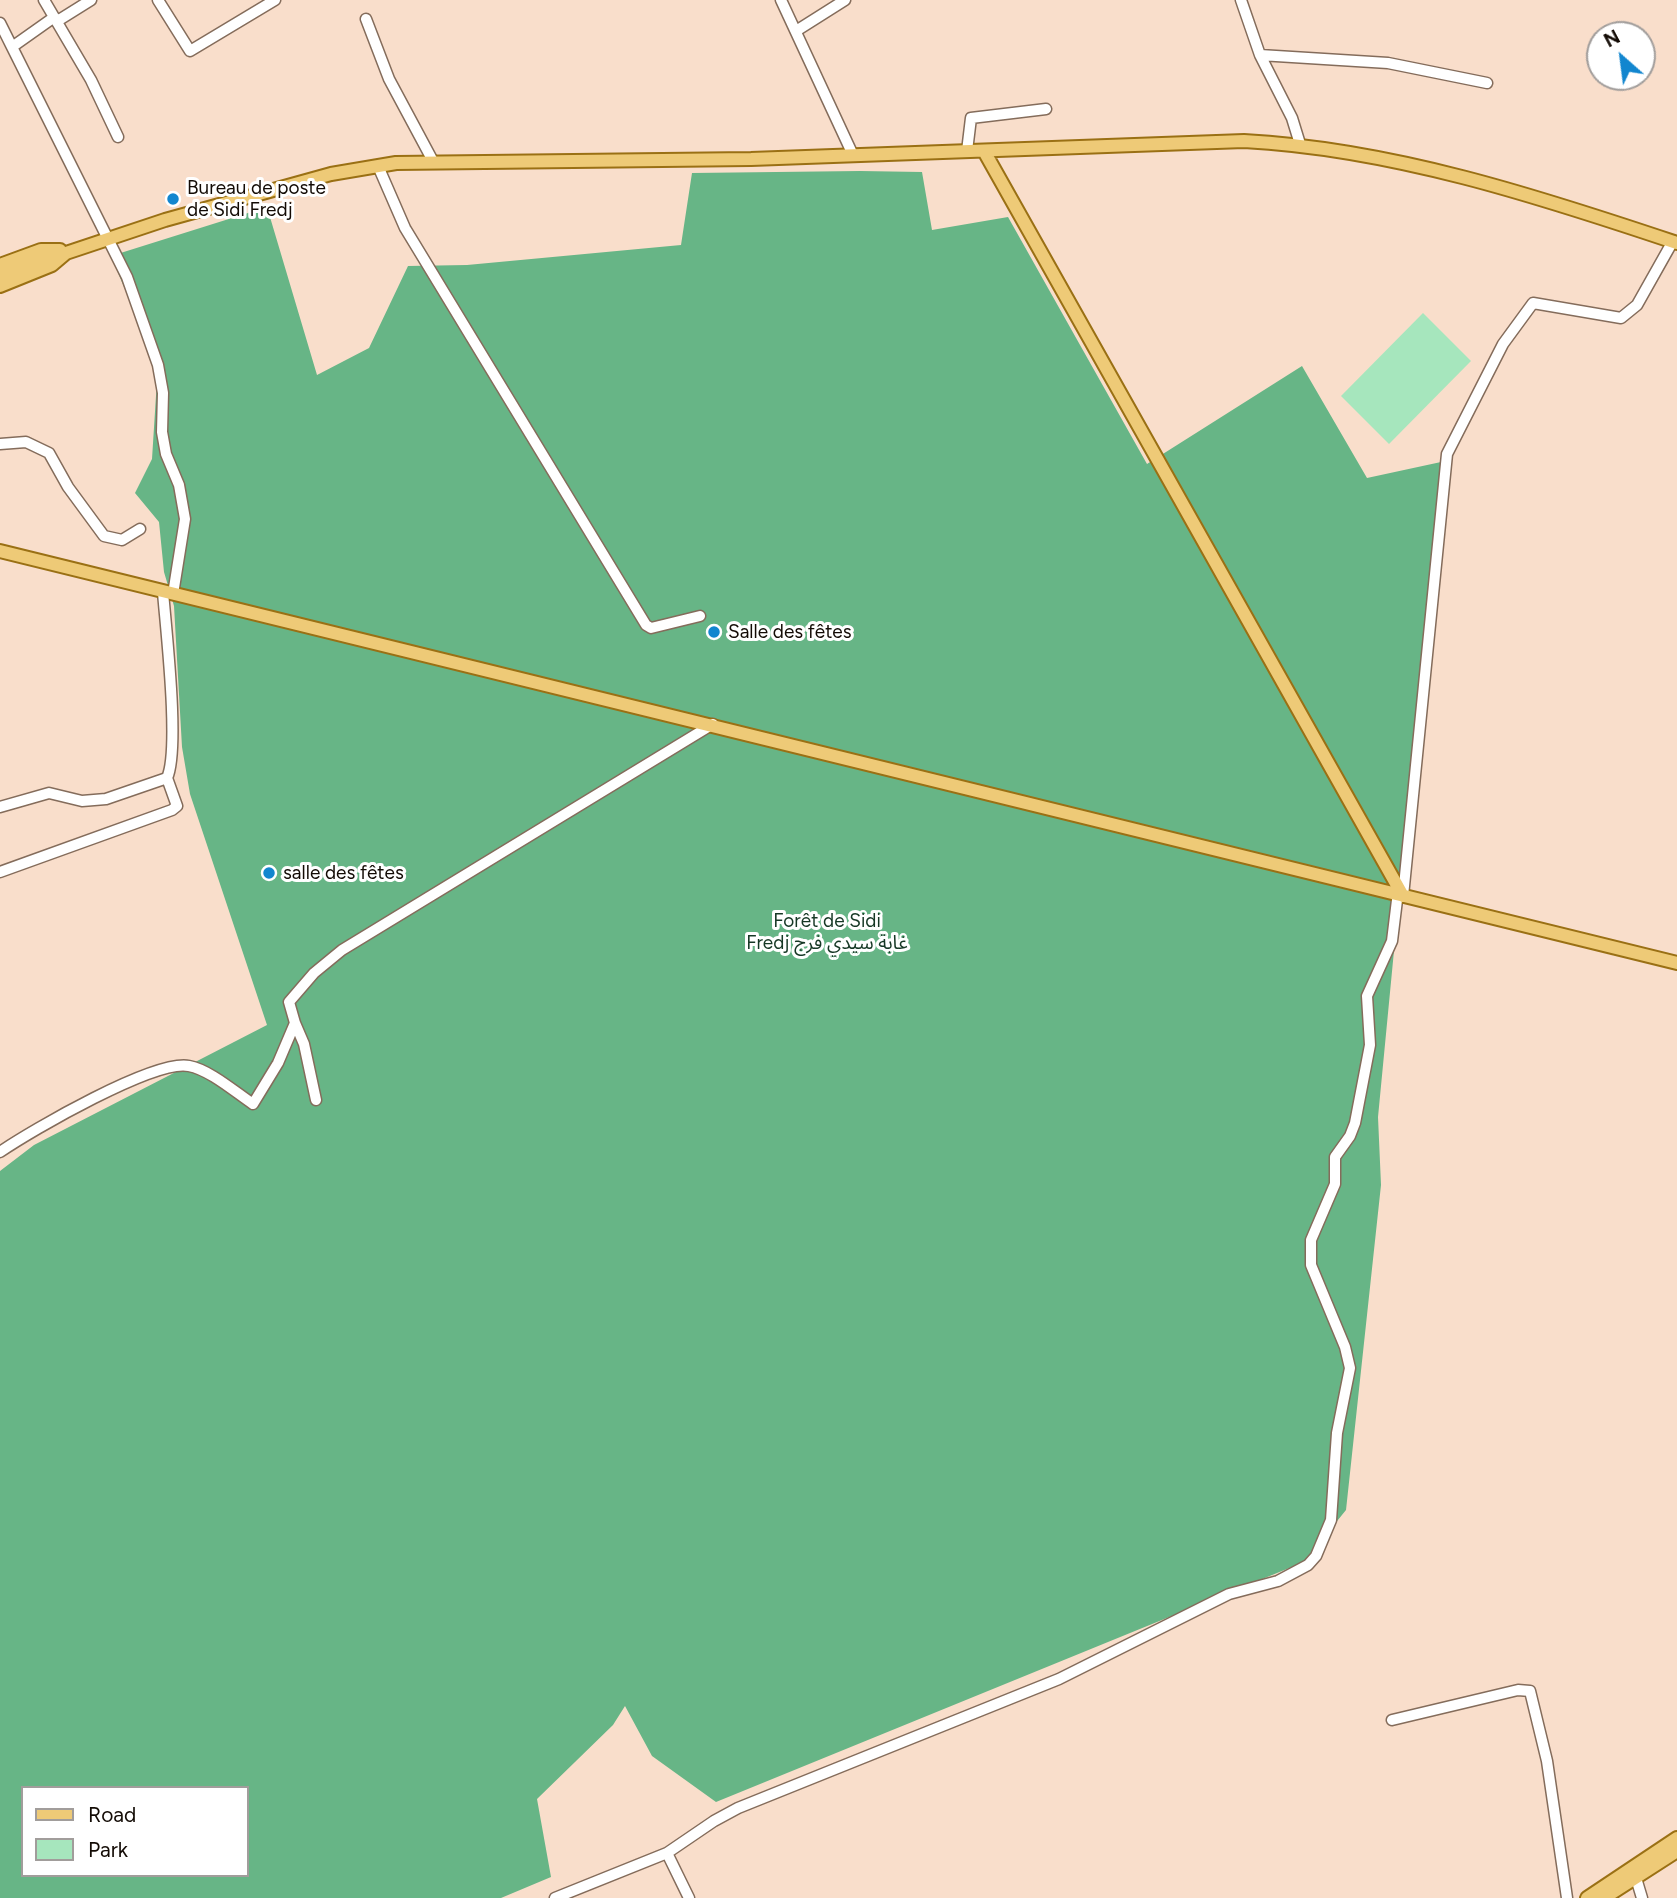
<!DOCTYPE html>
<meta charset="utf-8">
<style>
body{margin:0}
#map{position:relative;width:1677px;height:1898px;overflow:hidden;background:#f9decb;font-family:Figtree,sans-serif}
canvas{display:block}
.legend{position:absolute;left:21px;top:1786px;width:228px;height:91px;box-sizing:border-box;background:#fff;border:2px solid #a19d9b;margin:0;padding:9px 12px;list-style:none;font-size:21px;color:#130b05}
.legend li{display:flex;align-items:center;gap:14px;height:35px}
.legend b{width:35px;border:2px solid #a19d9b}
.north{position:absolute;left:1586px;top:21px;width:70px;height:70px;box-sizing:border-box;background:#fff;border:2px solid #a19d9b;border-radius:50%;rotate:332deg;font-size:19px;font-weight:700;line-height:28px;text-align:center;color:#130b05}
.north::after{content:'';display:block;margin:auto;width:24px;height:32px;background:#1286cf;clip-path:polygon(50% 0,100% 100%,50% 72%,0 100%)}
</style>
<div id="map">
<canvas width="1677" height="1898"></canvas>
<ul class="legend">
<li><b style="height:9px;background:#eeca77"></b>Road</li>
<li><b style="height:19px;background:#a6e6bd"></b>Park</li>
</ul>
<div class="north">N</div>
</div>
<script>
const ctx = document.querySelector('canvas').getContext('2d');
ctx.lineJoin = 'round';
function fill(path, color) { ctx.fillStyle = color; ctx.fill(path, 'evenodd'); }
function strokePath(path, color, width, dash) { ctx.strokeStyle = color; ctx.lineWidth = width; ctx.lineCap = dash ? 'butt' : 'round'; ctx.setLineDash(dash || []); ctx.stroke(path); }
function label(font, color, halo, rows, align = 'center') {
  ctx.font = font + ' Figtree,"Noto Sans Arabic",sans-serif'; ctx.lineWidth = 6; ctx.setLineDash([]); ctx.textBaseline = 'middle'; ctx.strokeStyle = halo; ctx.fillStyle = color; for (const [text, x, y, turn = 0] of rows) {
    ctx.save(); ctx.translate(x, y); ctx.rotate((+turn || 0) * Math.PI / 180); ctx.textAlign = isNaN(turn) ? turn : align; if (halo) ctx.strokeText(text, 0, 0); ctx.fillText(text, 0, 0); ctx.restore();
  }
}
const green = new Path2D(`
 M1423,313L1471,361L1389,444L1341,396Z`);
const forest = new Path2D(`
 M860,171L922,172L932,230L1008,217L1147,464L1302,366L1367,478L1441,462L1378,1117L1381,1185L1346,1510L1304,1562L716,1802L652,1756L625,1706L613,1725L537,1799L551,1877L501,1898H0V1171L34,1145L267,1025L190,794L182,747L174,606L164,572L159,522L135,493L152,459L157,380L145,337L111,256L267,207L317,375L369,348L408,266L467,265L681,245L692,173ZM23,1788H247V1875H23Z`);
const minor = new Path2D(`
 M44,0L91,80L118,137
 M91,0L59,20L53,18L12,47L127,277L158,365L163,393L162,432L166,454L179,485L185,519L173,594
 M158,0L190,51L275,0
 M781,0L853,155
 M1241,0L1260,55L1292,118L1300,144
 M366,19L389,79L434,163
 M0,23L12,47
 M796,31L845,0
 M1260,55L1388,63L1487,83
 M967,151L971,118L1046,109
 M378,166L405,228L646,625L651,628L700,616
 M0,444L26,442L49,453L68,487L104,536L122,540L140,529
 M0,807L49,793L82,801L106,799L167,778
 M0,872L172,810L177,806L167,778C180,749 166,630 163,592
 M1403,896L1447,454L1503,344L1533,303L1621,318L1637,305L1673,241
 M295,1023L304,1044L316,1100
 M0,1152C32,1130 155,1059 189,1066C210,1070 235,1092 253,1104L278,1063L295,1023L289,1002L314,973L342,950L713,724
 M1392,1720L1518,1690L1530,1691L1547,1761L1567,1898
 M667,1853L689,1898
 M1636,1878L1642,1898
 M555,1898L667,1853L714,1821L738,1808L1059,1679L1229,1594L1278,1581L1308,1565L1316,1556L1331,1520L1337,1433L1350,1368L1345,1347L1311,1265V1240L1335,1184V1157L1350,1136L1355,1123L1370,1045L1367,996L1392,941L1397,900`);
const major = new Path2D(`
 M984,151L1403,896
 M0,265L41,250H60
 M0,275L165,220L331,174L396,163L751,159L1244,141C1392,149 1537,196 1677,243
 M0,286L52,265L65,254
 M0,551L1677,963
 M1587,1898L1677,1838
 M1604,1898L1677,1851`);
const markers = [
 [173,199,7,"#1286cf"],
 [714,632,7,"#1286cf"],
 [269,873,7,"#1286cf"]
];
const poiNames = [
 ["Bureau de poste",187,188],
 ["de Sidi Fredj",187,210],
 ["Salle des fêtes",728,632],
 ["salle des fêtes",283,873]
];
const parkNames = [
 ["Forêt de Sidi",827,921],
 ["Fredj غابة سيدي فرج",827,943]
];
fill(green, '#a6e6bd');
fill(forest, '#67b586');
strokePath(minor, '#846c5b', 13);
strokePath(major, '#9a7014', 16);
strokePath(minor, '#fff', 10);
strokePath(major, '#eeca77', 12);
for (const [x, y, r, color] of markers) { const dot = new Path2D(); dot.arc(x, y, r, 0, 2 * Math.PI); ctx.fillStyle = color; ctx.fill(dot); strokePath(dot, '#fff', 2.5); }
label('19px', '#130b05', '#fff', poiNames, 'left');
label('19px', '#163825', '#fff', parkNames);
</script>
